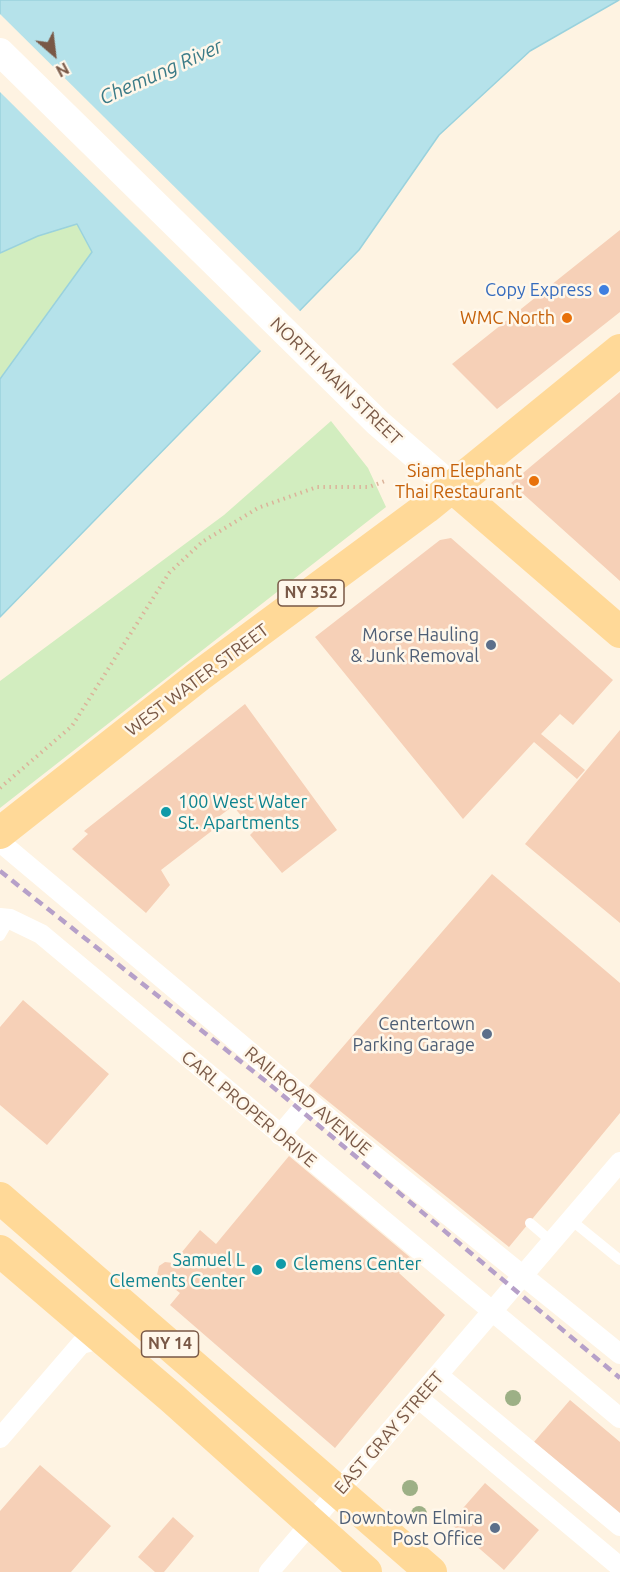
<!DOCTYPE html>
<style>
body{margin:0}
#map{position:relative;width:620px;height:1572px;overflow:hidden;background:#fef3e2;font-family:Ubuntu,sans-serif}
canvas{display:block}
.north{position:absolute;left:24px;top:24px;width:60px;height:60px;-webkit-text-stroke:4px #fff7ea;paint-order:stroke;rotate:152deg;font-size:16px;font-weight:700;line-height:24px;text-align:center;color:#795846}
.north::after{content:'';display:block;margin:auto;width:21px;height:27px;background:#795846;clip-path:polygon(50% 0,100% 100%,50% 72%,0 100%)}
</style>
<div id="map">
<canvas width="620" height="1572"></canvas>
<div class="north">N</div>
</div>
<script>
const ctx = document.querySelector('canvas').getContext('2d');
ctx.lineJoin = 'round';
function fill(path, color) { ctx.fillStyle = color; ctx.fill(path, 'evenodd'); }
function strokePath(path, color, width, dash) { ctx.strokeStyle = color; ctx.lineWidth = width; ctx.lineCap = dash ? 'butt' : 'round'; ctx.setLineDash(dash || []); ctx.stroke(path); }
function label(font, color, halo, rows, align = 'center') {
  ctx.font = font + ' Ubuntu,sans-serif'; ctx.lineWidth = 5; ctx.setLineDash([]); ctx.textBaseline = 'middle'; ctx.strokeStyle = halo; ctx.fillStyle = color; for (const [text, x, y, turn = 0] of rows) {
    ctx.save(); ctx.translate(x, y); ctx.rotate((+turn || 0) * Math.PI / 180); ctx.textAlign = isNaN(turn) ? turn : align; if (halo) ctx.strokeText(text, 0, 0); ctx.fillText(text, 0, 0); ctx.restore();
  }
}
const green = new Path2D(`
 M77,224L92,252L0,379V253L38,236Z
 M331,421L368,468L386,507L0,808V681L224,515Z`);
const water = new Path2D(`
 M0,0H619L530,51L439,135L359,250L0,617V379L92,252L77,224L38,236L0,253Z`);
const pier = new Path2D(`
 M0,14L302,313L263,353L0,92Z`);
const building = new Path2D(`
 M620,230V312L497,409L452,364Z
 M620,392V581L511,483Z
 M451,538L613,680L573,725L560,714L541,734L585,770L577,779L534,742L463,819L315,637L440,540Z
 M245,704L337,830L282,873L250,835L254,831L233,806L217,818L222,823L161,870L170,885L146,913L72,849L88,834L84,831Z
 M620,730V923L525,844Z
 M492,874L620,983V1113L509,1247L309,1086Z
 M23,1000L109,1074L47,1145L0,1105V1027Z
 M289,1156L412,1259L399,1273L445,1315L335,1448L170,1305L180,1293L157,1275L159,1266L165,1262L173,1263L200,1230L216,1244Z
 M570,1400L620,1442V1514L534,1442Z
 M40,1465L111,1526L71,1572H0V1511Z
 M485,1483L539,1530L504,1570L450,1523Z
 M173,1517L194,1536L164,1572H155L138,1557Z`);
const path = new Path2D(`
 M0,788L72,726L169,573L202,542L258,508L317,487H369L385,481`);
const service = new Path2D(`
 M0,936L10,919
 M571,1220L620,1260
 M530,1223L552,1242`);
const minor = new Path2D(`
 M0,842L350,1136L620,1354
 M0,918L10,919L41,934L620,1418
 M280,1135L308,1102
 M438,1375L620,1526
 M418,1398L620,1567
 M0,1438L81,1344L103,1338
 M269,1572L620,1162`);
const secondary = new Path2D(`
 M0,52L378,423L452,487`);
const primary = new Path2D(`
 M452,487L620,632
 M0,833L199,676L426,508L620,350
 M0,1198L431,1572
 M0,1251L172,1398L366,1572`);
const rail = new Path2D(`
 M0,871L268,1083L620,1378`);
const trees = [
 [513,1398],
 [410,1488],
 [419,1514]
];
const markers = [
 [604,290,6,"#3f7fe0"],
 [567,318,6,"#e8710a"],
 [534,481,6,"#e8710a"],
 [491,645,6,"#5c6f8a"],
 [166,812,6,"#0f9aa8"],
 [487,1034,6,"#5c6f8a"],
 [281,1264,6,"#0f9aa8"],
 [257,1270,6,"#0f9aa8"],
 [495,1528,6,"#5c6f8a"]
];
const shields = [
 [311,593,66],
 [170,1344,57]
];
const shieldNames = [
 ["NY 352",311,593],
 ["NY 14",170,1344]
];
const shopNames = [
 ["Copy Express",592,290]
];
const foodNames = [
 ["WMC North",555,318],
 ["Siam Elephant",522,471],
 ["Thai Restaurant",522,492]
];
const streetNames = [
 ["NORTH MAIN STREET",336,381,44],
 ["WEST WATER STREET",197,680,-37],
 ["RAILROAD AVENUE",308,1101,40],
 ["CARL PROPER DRIVE",249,1109,40],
 ["EAST GRAY STREET",389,1433,-49]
];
const serviceNames = [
 ["Morse Hauling",479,635],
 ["& Junk Removal",479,656],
 ["Centertown",475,1024],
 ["Parking Garage",475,1045],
 ["Downtown Elmira",483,1518],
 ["Post Office",483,1539]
];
const cultureNames = [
 ["100 West Water",178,802],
 ["St. Apartments",178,823],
 ["Samuel L",245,1260,"right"],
 ["Clements Center",245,1281,"right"],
 ["Clemens Center",293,1264]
];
const waterNames = [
 ["Chemung River",161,72,-24]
];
fill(green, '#d2edbf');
fill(water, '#b5e2ea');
strokePath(water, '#9ad2dd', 1.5);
fill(pier, '#fef3e2');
fill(building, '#f6d0b7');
strokePath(path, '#dbb39a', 4, [1.5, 4.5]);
strokePath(service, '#fff', 10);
strokePath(minor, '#fff', 20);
strokePath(secondary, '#fff', 28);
strokePath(primary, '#ffd998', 32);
strokePath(rail, '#b6a0c9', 4.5, [9, 6]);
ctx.fillStyle = '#9db086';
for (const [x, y] of trees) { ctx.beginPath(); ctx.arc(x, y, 8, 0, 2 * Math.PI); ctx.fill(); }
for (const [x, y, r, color] of markers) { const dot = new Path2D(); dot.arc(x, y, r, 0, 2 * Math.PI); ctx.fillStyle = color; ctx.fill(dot); strokePath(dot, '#fff7ea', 2); }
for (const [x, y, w] of shields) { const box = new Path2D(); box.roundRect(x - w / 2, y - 13, w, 26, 4.5); ctx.fillStyle = '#fff7ea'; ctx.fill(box); strokePath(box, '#795846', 1.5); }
label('bold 16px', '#795846', null, shieldNames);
label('18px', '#366cbe', '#fff7ea', shopNames, 'right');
label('18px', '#c56008', '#fff7ea', foodNames, 'right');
label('18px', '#795846', '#fff7ea', streetNames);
label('18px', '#4e5e75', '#fff7ea', serviceNames, 'right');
label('18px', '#0d838f', '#fff7ea', cultureNames, 'left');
label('italic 20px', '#3b7b87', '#fff7ea', waterNames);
</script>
